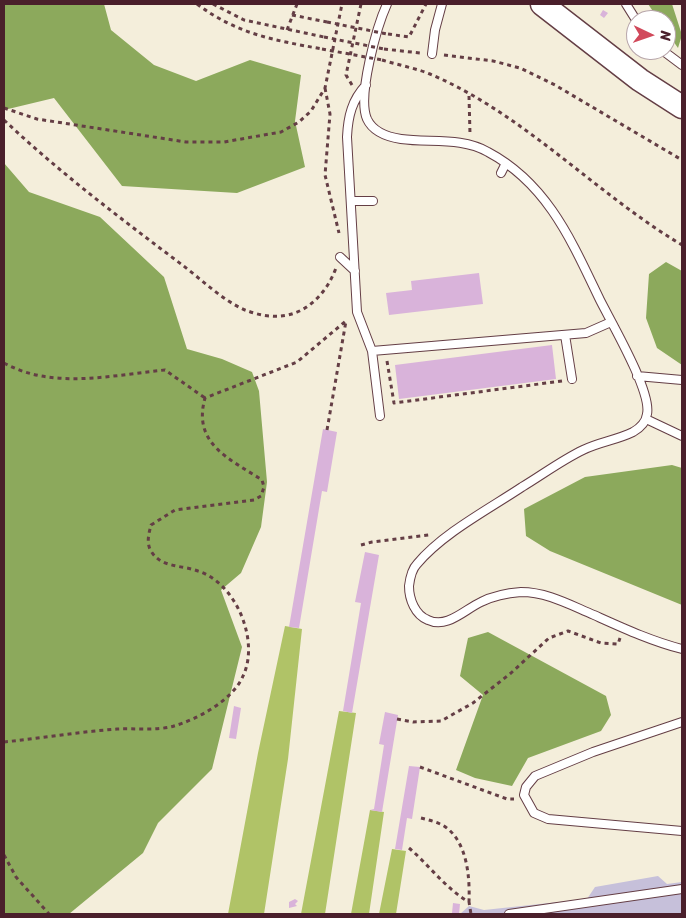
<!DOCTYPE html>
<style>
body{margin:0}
#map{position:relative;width:686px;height:918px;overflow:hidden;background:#f4eedb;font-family:Sriracha,sans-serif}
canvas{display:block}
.frame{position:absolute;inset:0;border:5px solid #4a1f2b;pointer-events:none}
.north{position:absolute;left:626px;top:10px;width:50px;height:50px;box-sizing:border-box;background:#fff;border:1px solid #b7a5aa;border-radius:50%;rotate:93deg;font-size:14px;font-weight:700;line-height:20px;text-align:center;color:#4a1f2b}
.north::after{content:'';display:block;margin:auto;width:18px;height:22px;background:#d1495b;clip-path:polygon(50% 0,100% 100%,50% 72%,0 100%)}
</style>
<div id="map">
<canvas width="686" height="918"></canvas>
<div class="frame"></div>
<div class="north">N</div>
</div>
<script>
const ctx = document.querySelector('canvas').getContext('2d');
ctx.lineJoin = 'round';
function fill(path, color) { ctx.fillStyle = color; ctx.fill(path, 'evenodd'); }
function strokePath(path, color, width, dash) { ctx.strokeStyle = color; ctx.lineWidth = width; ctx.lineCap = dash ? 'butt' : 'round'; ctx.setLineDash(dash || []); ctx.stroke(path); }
const industrial = new Path2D(`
 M658,876L667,884L682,882V914H460L469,906L484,910L587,899L595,887Z`);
const green = new Path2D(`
 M285,626L302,629L288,759L264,914H228L258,753Z
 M339,711L356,713L325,914H301Z
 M370,810L384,812L369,914H351Z
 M392,849L406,851L396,914H379Z`);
const forest = new Path2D(`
 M4,4H104L111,30L154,65L196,81L250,60L301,75L295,121L305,167L237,193L122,186L54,98L4,110Z
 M648,4H672L682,35L678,48L666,31V20H659Z
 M4,163L29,192L100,217L164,277L187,349L222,359L252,372L259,391L267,482L261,527L241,573L221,590L242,647L212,769L158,823L143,853L69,914H4Z
 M666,262L682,271V365L657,348L646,318L649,274Z
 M672,465L682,468V605L550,551L526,536L524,509L585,477Z
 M488,632L606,696L611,715L601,731L528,758L512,786L475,778L456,770L483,695L460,676L468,638Z`);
const building = new Path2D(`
 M603,10L608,13L604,18L600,15Z
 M479,273L483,304L389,315L386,293L412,290L411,281Z
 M552,345L556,379L399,399L395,365Z
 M323,429L337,432L327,492L322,491L299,628L289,627Z
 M365,552L379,555L352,713L343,711L361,603L355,602Z
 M234,706L241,708L236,739L229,738Z
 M385,712L398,715L382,812L370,810L374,809L384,745L379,744Z
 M409,766L420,767L412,819L407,818L402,850L395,849Z
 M295,899L298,901L295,904L297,906L289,908V902Z
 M453,903L460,904L459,914L452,913Z`);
const path = new Path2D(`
 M197,4C237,34 273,40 322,49
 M213,4L244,20L324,37
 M292,15L327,22
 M287,30L297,4
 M388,34L409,37L426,4
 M384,49L420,53
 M444,55L493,61L520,68L555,85L682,160
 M382,60C398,65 415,68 430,74C524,114 595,193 682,245
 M352,85L346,75L361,4
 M325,88L330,114L325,175L339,233
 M469,96L470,134
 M4,108L37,119L186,142H224L281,132L299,122L311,111L325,88L342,4
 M4,120C59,172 120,218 181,264C201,279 222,300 245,310C253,313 263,316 271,316C303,319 326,295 336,268
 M387,361L394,403L562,381
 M4,363C53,390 112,375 165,370L205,398
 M327,430L346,321
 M361,545L372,542L429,535
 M397,719L413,722L441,721L473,703L511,673L549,638L568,631L601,643L618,644L620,638
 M4,742C41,738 79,732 117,729C135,728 157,731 174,726C198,719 233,700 243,676C260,641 236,583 198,571C182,565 161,568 151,551C146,543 149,533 151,525L175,510L254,500L261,496L264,487L262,480C230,459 192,444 205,398L297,362L347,320
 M420,767L507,799H514
 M421,818C429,820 437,822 444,826C467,841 470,876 469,902
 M409,848C429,865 446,889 469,902L471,914
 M4,855L16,877L49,914`);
const lane = new Path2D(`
 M387,4C377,26 357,96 367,119C373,132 388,137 401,139C430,143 462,137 488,152C548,184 572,242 600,300C611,322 652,392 647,414C646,422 640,428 633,432C617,440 599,442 583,450C562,460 542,475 522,487C489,509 443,533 417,564C412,569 410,578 409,586C409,599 415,615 428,620C447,629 464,610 481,602C493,596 507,593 521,592C547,592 570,605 594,615C623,628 651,641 682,649
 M626,4L636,20
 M662,50L682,65
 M432,54L435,30L442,4
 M366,85C352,100 348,116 347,137L357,312L372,351L380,416
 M501,173L506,163
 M351,201H373
 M340,257L355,271
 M565,335L572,379
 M372,351L586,333L611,322
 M637,376L682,380
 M646,419L682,436
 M682,722L593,752L535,776L526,787L524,795L534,813L548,819L682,831
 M509,914L682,889`);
const secondary = new Path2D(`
 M542,4L640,80L682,107`);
const pathBridge = new Path2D(`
 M327,22L387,34
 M324,37L384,49
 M322,49L382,60`);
fill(industrial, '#c6c0da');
fill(green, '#b0c367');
fill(forest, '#8ca95c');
fill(building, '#d9b3da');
strokePath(lane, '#643e45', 10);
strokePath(secondary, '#643e45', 25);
strokePath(path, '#643e45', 3, [4, 4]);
strokePath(lane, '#fff', 8);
strokePath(secondary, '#fff', 22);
strokePath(pathBridge, '#643e45', 3, [4, 4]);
</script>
